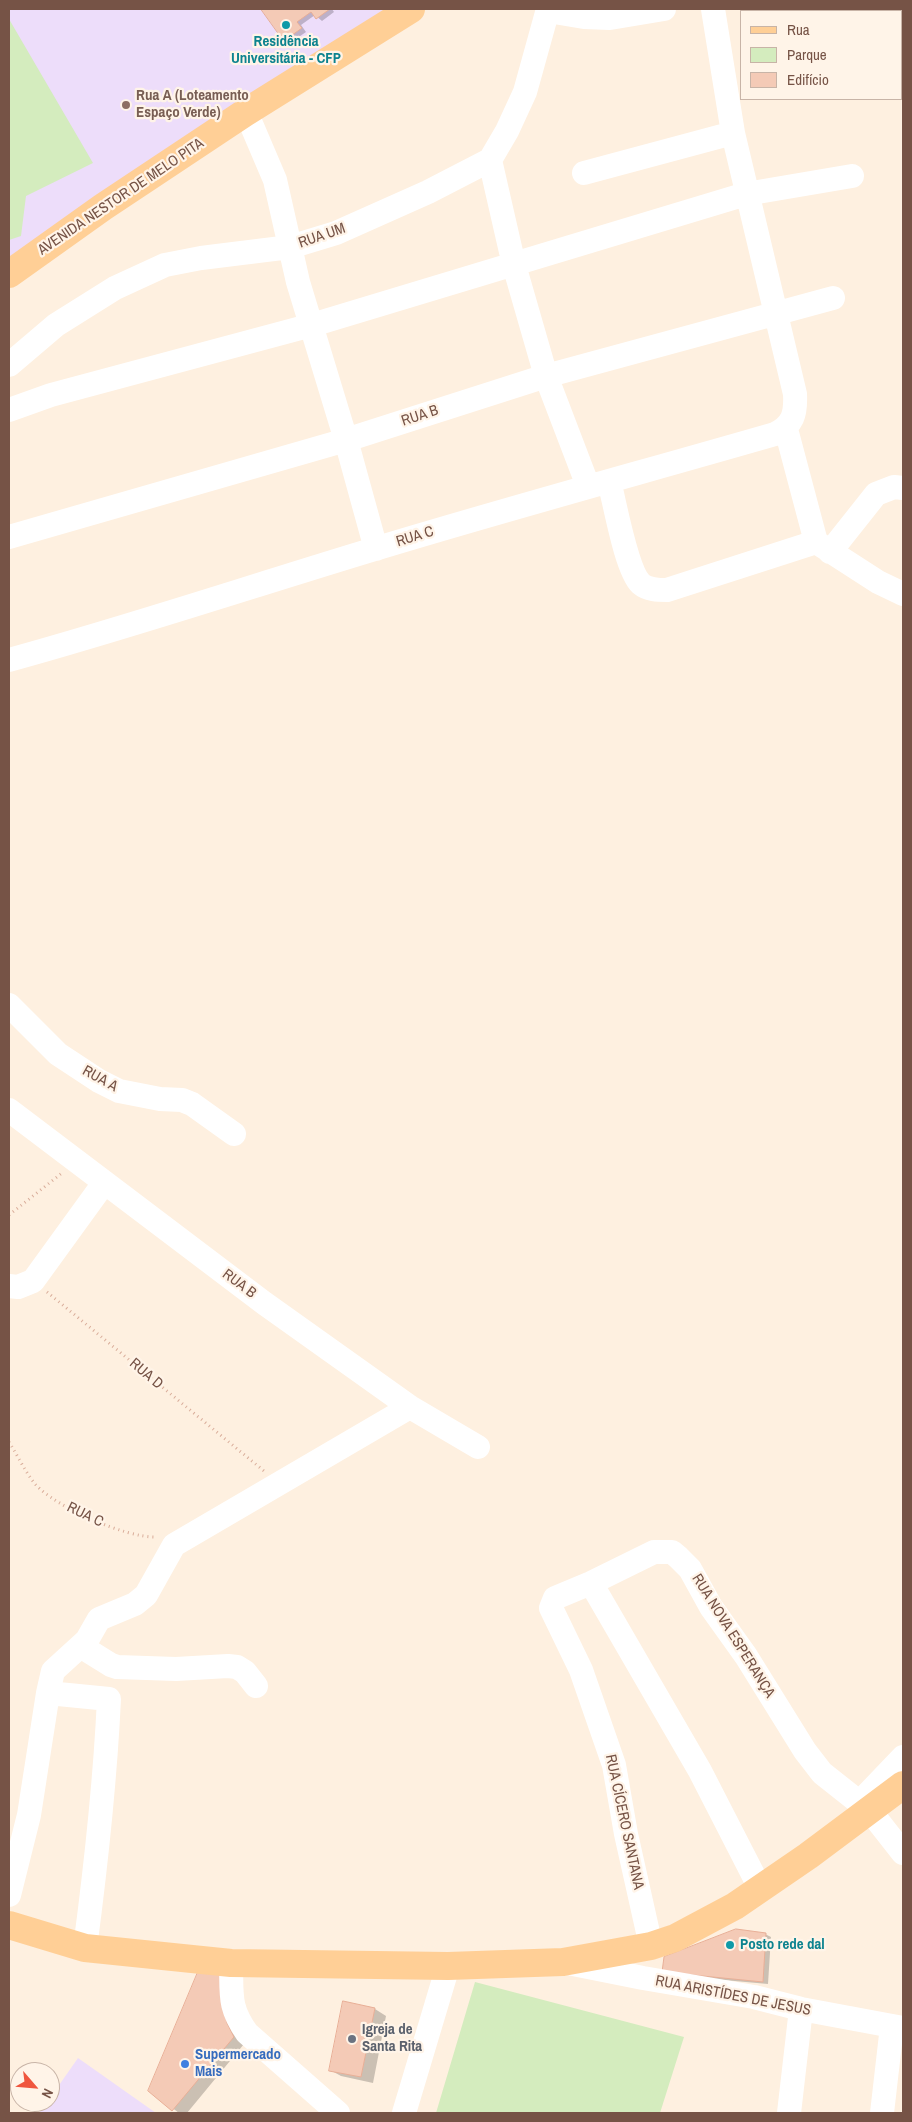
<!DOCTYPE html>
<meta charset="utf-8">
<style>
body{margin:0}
#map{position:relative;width:912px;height:2122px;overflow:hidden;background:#fef0e0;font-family:"Archivo Narrow",sans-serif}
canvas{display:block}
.frame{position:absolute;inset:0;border:10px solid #765346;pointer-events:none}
.legend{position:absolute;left:740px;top:10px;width:162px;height:90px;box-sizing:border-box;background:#fff4e8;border:1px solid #c8b4a7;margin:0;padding:6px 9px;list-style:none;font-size:15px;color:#765346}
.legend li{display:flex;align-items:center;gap:10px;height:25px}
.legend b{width:25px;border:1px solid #c8b4a7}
.north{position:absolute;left:10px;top:2062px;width:50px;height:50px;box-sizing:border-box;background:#fff4e8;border:1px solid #c8b4a7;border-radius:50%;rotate:117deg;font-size:14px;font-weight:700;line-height:20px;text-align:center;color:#765346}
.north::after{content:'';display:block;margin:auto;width:18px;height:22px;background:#ef563e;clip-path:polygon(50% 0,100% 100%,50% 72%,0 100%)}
</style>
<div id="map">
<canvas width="912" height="2122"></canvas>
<div class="frame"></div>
<ul class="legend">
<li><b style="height:6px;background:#ffcf96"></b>Rua</li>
<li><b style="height:14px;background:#d4ecbe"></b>Parque</li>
<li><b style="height:14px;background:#f4cab6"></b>Edifício</li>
</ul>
<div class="north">N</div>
</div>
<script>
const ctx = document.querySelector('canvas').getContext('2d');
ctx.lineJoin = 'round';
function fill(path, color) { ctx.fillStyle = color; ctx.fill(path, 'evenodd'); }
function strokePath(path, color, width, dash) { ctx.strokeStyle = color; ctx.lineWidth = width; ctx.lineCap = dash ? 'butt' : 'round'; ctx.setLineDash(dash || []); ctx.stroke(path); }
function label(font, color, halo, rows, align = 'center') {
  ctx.font = font + ' "Archivo Narrow",sans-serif'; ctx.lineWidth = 4.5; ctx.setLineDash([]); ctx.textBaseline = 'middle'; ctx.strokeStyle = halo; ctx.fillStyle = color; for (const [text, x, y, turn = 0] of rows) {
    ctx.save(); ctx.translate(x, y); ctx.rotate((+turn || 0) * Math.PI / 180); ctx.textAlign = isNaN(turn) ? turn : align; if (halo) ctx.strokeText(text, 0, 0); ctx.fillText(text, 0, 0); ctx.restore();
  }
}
const education = new Path2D(`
 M9,9H390L9,266Z
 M78,2058L156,2113H39L47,2102H50V2098Z`);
const green = new Path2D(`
 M9,19L93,163L26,196L21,236L9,240Z
 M475,1982L684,2037L660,2113H436Z`);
const shadow = new Path2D(`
 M263,9H332L334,12L322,21L315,15L301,25L306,32L290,43L285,40Z
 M765,1934L771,1937L768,1984L668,1975Z
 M236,1981L244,2044L187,2113H179L150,2091Z
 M375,2009L386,2016L373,2083L341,2076L330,2070Z`);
const building = new Path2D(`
 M261,9H330L316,19L311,12L297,22L302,28L284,41Z
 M736,1929L766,1933L763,1982L662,1972L664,1957Z
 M198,1972L225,1973L227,2023L234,2037L172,2111L148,2091Z
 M343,2001L375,2008L361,2077L329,2071Z`);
const path = new Path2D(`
 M9,1215L62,1173
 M47,1292L264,1471
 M9,1442C18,1456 25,1472 36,1485C56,1507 126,1538 156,1537`);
const minor = new Path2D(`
 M548,11L584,17L610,18L664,9
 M246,112L275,180L298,282L346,440L376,549
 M490,160L514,265L546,376L588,486
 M584,173L733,133
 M9,365L56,325L115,288L165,265L201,258L290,247L336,233L428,192L490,160L507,131L525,92L548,9
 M9,410L51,395L312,325L746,194L852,176
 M786,429L816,542L878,582L903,594
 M609,481C615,503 626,570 641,584C648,590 658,590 667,590L816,542
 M9,537L346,440L546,376L833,298
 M830,552L876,494L894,487L903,488
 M9,660C133,626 255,585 378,548C510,508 643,472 775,434C793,425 796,414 795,394L733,133L713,9
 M9,1005L58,1054L99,1081L119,1091L160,1099L182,1100L192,1104L234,1134
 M9,1110L264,1303L410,1407L478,1447
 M9,1286L18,1287L33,1281L104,1183
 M591,1583L700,1771L761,1890
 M82,1647L111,1665L117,1667L176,1669L228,1666L237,1667L245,1672L256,1686
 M48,1693L53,1671L87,1640L99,1619L135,1604L146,1595L174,1545L410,1407
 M859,1803L903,1757
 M9,1895L29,1815L48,1693L109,1699C105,1783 96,1865 85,1948
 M651,1946L626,1834L614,1765L581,1670L551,1608L555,1598L591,1583L654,1552H672L678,1557L690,1569L711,1607L746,1656L805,1751L822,1773L870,1811L903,1853
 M231,1963C232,1994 228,2006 247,2033L338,2113
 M568,1963L643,1978L754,1997L801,2009L903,2028
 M404,2113L448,1966
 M789,2113L801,2009
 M882,2113L892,2026`);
const major = new Path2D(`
 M9,274L103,207L246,112L411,9
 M9,1925L85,1948L231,1963L448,1966L563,1962L651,1946L675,1938L735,1906L808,1856L903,1785`);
const markers = [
 [286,25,5,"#0f9aa8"],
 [126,105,5,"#8d6e63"],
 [730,1945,5,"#0f9aa8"],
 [352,2039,5,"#6b7280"],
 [185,2064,5,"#3f7fe0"]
];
const cultureNames = [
 ["Residência",286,42],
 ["Universitária - CFP",286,59],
 ["Posto rede dal",740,1945,"left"]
];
const educationNames = [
 ["Rua A (Loteamento",136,96],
 ["Espaço Verde)",136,113]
];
const streetNames = [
 ["AVENIDA NESTOR DE MELO PITA",121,197,-34],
 ["RUA UM",322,236,-19],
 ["RUA B",420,416,-18],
 ["RUA C",415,537,-17],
 ["RUA A",100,1079,29],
 ["RUA B",239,1284,37],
 ["RUA D",146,1374,40],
 ["RUA C",85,1515,26],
 ["RUA NOVA ESPERANÇA",733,1636,58],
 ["RUA CÍCERO SANTANA",624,1822,78],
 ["RUA ARISTÍDES DE JESUS",733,1996,11]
];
const worshipNames = [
 ["Igreja de",362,2030],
 ["Santa Rita",362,2047]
];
const shopNames = [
 ["Supermercado",195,2055],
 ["Mais",195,2072]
];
fill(education, '#edddfa');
fill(green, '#d4ecbe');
fill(shadow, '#0003');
fill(building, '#f4cab6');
strokePath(building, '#e8ae96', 1);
strokePath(path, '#d9ad9a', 3, [1, 4]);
strokePath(minor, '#fff', 24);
strokePath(major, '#ffcf96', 28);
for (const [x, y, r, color] of markers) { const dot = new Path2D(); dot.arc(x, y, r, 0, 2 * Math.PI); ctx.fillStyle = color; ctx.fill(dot); strokePath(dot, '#fff4e8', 2); }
label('bold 15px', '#0d838f', '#fff4e8', cultureNames);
label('bold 15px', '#785e54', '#fff4e8', educationNames, 'left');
label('15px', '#765346', '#fff4e8', streetNames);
label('bold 15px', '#5b616d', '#fff4e8', worshipNames, 'left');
label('bold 15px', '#366cbe', '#fff4e8', shopNames, 'left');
</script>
